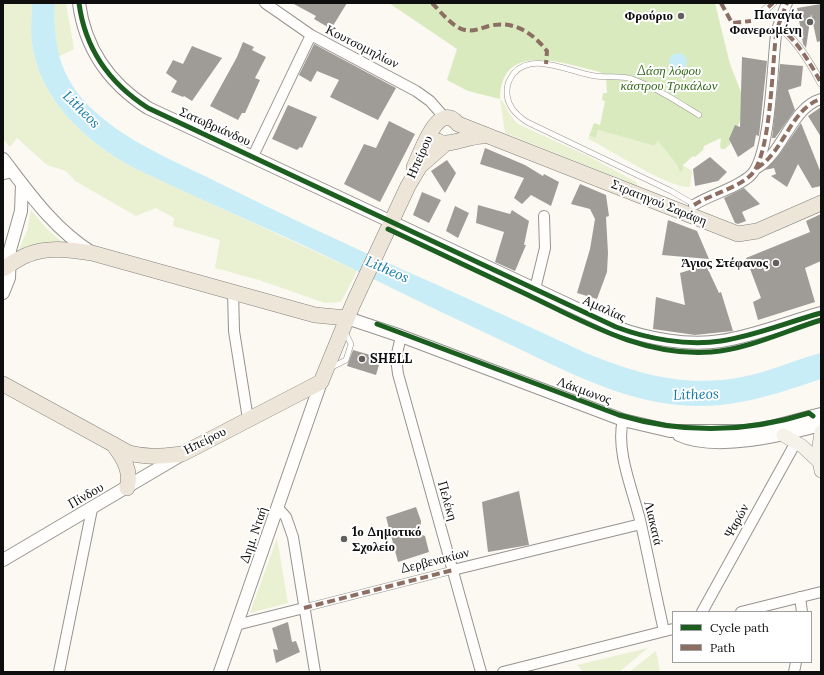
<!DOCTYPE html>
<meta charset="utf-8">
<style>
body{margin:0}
#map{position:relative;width:824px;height:675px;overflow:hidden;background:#fcf9f2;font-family:Lora,serif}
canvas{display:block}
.frame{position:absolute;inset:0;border:4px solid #0e0e0e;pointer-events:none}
.legend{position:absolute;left:672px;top:611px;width:140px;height:52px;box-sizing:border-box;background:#fff;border:1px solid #9f9f9f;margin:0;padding:5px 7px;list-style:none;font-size:12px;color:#0e0e0e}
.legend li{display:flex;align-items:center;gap:8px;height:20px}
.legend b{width:20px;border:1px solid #9f9f9f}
</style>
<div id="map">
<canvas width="824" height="675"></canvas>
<div class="frame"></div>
<ul class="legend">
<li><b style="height:5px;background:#1b5e20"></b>Cycle path</li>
<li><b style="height:5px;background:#8d6e63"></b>Path</li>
</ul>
</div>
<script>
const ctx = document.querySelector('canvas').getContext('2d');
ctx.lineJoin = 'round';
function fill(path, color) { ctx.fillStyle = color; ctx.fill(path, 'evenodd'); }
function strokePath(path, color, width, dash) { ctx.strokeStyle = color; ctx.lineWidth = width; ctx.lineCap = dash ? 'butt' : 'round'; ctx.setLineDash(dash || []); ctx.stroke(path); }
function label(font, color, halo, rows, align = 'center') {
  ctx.font = font + ' Lora,serif'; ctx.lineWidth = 4; ctx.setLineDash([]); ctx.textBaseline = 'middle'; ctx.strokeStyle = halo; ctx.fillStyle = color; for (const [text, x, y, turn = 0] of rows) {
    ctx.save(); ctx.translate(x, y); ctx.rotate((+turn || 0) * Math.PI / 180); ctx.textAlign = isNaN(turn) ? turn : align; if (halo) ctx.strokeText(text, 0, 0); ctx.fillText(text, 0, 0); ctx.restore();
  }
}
const green = new Path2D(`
 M3,3H32C32,16 30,30 32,43C39,99 85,141 132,167L357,271L341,302L325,303L259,280L215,268L220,240L173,226L174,218L156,208L136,216L75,181L66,171L47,165L17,138L10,147L3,139Z
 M55,3H66L74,49L58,57L55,32Z
 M500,99C507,104 508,117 520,125L588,156L636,182L638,186L505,133Z
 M598,130L655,146L658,141L677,165L678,168L683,165L692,171L690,187C670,189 609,149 588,139L589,136L596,138Z
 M31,210L47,229L63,243L19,249L27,231Z
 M277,538L288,603L250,613Z
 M648,648L619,672H583L577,665Z
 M656,651L660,672H629Z`);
const forest = new Path2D(`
 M389,3H715L730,64L743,97L742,115L736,132L731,143L725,149H721L720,146L721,138L704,146L703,150L695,157L693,156L683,165V170L680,172L677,165L658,141L655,146L598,130L596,138L589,136L594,123L600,125L605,101L602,100L603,93H607L606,76L600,72C565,64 501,39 500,99L468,91L447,80L457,49Z`);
const water = new Path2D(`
 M32,3H55C53,43 59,75 88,105C126,143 176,161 223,185C342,245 466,296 586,353C638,374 685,388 742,377C769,372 794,360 821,353V379C773,395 731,410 679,405C620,400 564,370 511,345C458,320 405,295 353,269C280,233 205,202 132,167C85,141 39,99 32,43C30,30 32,16 32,3Z
 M669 62a9 9 0 1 1 18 0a9 9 0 1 1-18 0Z`);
const building = new Path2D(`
 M292,3H347L331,29L314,19L316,16Z
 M821,4V41L817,42L811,14L806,48L803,44L797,8Z
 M243,42L254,47L252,50L266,57L255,78L260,80L245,113H242L238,120L210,106L237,57Z
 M314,44L396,88L378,120L330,97L339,80L317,71L311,82L299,75Z
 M192,46L222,58L192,101L184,96L183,97L171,92L177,81L166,73L173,60L183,64Z
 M742,57L767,61L759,136L756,135L754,146L738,157L729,139L735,125L740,127Z
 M780,64L803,66L801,86L788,90L795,110L775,138H772Z
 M288,105L317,117L302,148L300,147L297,150L272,139Z
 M821,107V137L808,116Z
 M389,121L415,134L380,202L344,184L364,144L376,148Z
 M801,123L821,173V186L812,188L798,164L787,187L771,176L776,174L774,168L765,170L779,155Z
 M485,148L525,165L543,176L544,174L559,182L551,206L531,195L522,204L514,198L524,178L480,164Z
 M710,157L727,172L718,181L695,186L693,169Z
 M447,160L456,173L445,193L431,171Z
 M580,184L606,195L609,216L606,217L608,253L607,272L597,299L577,293L590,249L595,219L590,209L571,204Z
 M744,188L760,204L742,212L746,221L738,224L735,223L724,198Z
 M422,192L441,200L429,223L413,215Z
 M478,205L510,214L512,210L529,221L524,245H526L515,271L495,262L504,232L476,223Z
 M455,206L469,213L458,238L446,231Z
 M821,214V261L805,268L815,302L758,320L753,302L761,298L746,258L810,232L806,221Z
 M668,220L697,231L709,259L662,255Z
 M706,265L719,293L721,292L733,331L695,335L653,329L656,297L685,305L680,273Z
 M353,350L381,358L376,375L347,366Z
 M519,491L529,545L488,552L482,502Z
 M416,507L421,521L420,534L425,536L429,552L398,562L386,517Z
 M288,622L292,642L296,641L300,652L276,663L273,649L278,650L272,628Z`);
const service = new Path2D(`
 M695,206L690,202L671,191L527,122C516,115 506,104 507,90C507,84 510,78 514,73C534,51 571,73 595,76C607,78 619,75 632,79C655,87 678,102 699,115
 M332,367L346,360L351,344L345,332`);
const pedestrian = new Path2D(`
 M759,15L773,3
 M779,27C796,39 811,64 821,83
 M304,608L453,570`);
const minor = new Path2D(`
 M265,3L311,35L416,91L430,101L445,118
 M253,156L311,35
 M757,168C784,152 791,108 821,99
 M3,174L13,172
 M694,205C711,194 736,189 751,175C771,155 772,66 776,35C778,24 783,13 787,3
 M535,289L545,248L544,216
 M233,291L234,331L248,419
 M401,336L396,358L398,374L481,672
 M623,420C615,451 634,493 641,524C649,560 656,596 664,631
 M278,508L286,517L293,537L315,672
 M453,570L641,524
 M800,597L802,612
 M702,612L796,442
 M741,612L821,592
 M236,625L304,608
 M59,672L92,509
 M503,672L673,629
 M794,672L796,662`);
const tertiary = new Path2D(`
 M79,3C85,49 109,83 148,108L616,327C648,339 687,346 721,341C755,336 788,322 821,313
 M3,159C29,193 54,229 91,252
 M3,293L9,278L10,250L21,211L22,184
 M347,318L401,336L623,420L670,431H747L771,427L821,414
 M679,435C716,452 783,435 821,425
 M3,560L181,455
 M220,672L321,382`);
const secondary = new Path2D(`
 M821,432L818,453L821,471
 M783,435L802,446L818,461`);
const primary = new Path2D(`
 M438,141C448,148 469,135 485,136
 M414,167C421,153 438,99 458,124L738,234L757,231L821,203
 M3,269C11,264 19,258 27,255C48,246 71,250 92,253L315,315L347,318
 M3,384L129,453C148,458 164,456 182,454L321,382L353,304L408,186L420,166L445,144
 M113,444C123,458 132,470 127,488`);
const quiet = new Path2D(`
 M432,3C441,12 452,27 465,30C474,32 481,28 489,26C513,20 532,32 547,51L546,64
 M721,3L732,23L751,21
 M759,15L773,3
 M779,27C796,39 811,64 821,83
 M757,168C784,152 791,108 821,99
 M694,205C711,194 736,189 751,175C771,155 772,66 776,35C778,24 783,13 787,3
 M304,608L453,570`);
const cycleway = new Path2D(`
 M79,3C85,49 109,83 148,108L616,327C648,339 687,346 721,341C755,336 788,322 821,313
 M388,229C435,251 481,273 528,295C586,323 644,357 711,352C749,349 785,331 821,320
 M377,324L619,415C683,434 746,433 809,413L813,416`);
const markers = [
 [681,16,4,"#61605e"],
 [810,22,4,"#61605e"],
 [776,263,4,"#61605e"],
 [362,359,4,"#61605e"],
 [344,539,4,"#61605e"]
];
const poiNames = [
 ["Παναγία",802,15],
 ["Φανερωμένη",802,30],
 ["Φρούριο",673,16],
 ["Άγιος Στέφανος",768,263],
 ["SHELL",370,359,"left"],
 ["1ο Δημοτικό",352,532,"left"],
 ["Σχολείο",352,547,"left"]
];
const streetNames = [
 ["Κουτσομηλίων",362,47,27],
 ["Σατωβριάνδου",215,127,24],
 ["Ηπείρου",420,157,-66],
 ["Στρατηγού Σαράφη",659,203,22],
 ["Αμαλίας",604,309,24],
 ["Λάκμωνος",584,391,20],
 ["Ηπείρου",205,441,-27],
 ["Πίνδου",86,496,-30],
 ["Πελέκη",447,501,74],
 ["Ψαρών",737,521,-61],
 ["Λιακατά",653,523,77],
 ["Δημ. Νταή",254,535,-71],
 ["Δερβενακίων",435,561,-14]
];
const parkNames = [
 ["Δάση λόφου",669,71],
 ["κάστρου Τρικάλων",669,86]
];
const waterNames = [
 ["Litheos",81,110,45],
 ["Litheos",387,270,24],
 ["Litheos",696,395,-2]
];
fill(green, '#e9f1d2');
fill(forest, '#daeabf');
fill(water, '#c8edf7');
fill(building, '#9f9c98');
strokePath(service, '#959491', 6);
strokePath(pedestrian, '#959491', 8);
strokePath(minor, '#959491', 12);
strokePath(tertiary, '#959491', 14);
strokePath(secondary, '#8c8a87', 14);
strokePath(primary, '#82817e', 16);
strokePath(service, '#fffefd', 5);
strokePath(pedestrian, '#fffefd', 7);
strokePath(minor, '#fffefd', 10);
strokePath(tertiary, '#fffefd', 12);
strokePath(secondary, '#f5f2ea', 13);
strokePath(primary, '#ede5d8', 15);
strokePath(quiet, '#8d6e63', 4, [8, 4]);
strokePath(cycleway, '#1b5e20', 5);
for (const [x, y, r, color] of markers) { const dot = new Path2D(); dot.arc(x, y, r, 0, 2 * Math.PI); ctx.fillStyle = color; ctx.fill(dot); strokePath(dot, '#fff', 1.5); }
label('bold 13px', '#0e0e0e', '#fff', poiNames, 'right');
label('13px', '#0e0e0e', '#fff', streetNames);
label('italic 13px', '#36691b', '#fff', parkNames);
label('italic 14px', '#1179a6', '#fff', waterNames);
</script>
